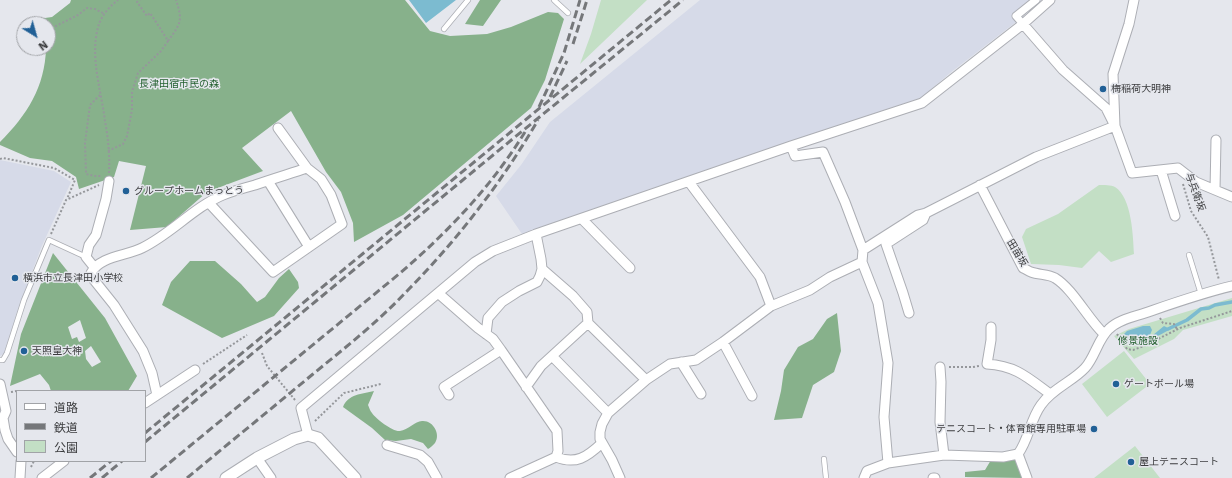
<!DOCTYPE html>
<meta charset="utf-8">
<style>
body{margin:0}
#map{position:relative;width:1232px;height:478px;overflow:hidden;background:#e5e7ed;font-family:"Work Sans","Noto Sans JP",sans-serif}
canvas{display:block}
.legend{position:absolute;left:16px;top:390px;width:130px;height:72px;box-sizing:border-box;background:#e5e7ed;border:1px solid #a1a3a7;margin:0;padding:5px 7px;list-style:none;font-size:12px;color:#3c3d3f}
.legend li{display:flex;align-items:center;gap:8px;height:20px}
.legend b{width:20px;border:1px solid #a1a3a7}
.north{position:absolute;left:16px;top:16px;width:40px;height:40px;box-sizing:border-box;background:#e5e7ed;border:1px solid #a1a3a7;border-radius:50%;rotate:143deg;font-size:11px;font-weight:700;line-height:16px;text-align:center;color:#3c3d3f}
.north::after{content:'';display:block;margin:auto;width:14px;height:18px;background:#216096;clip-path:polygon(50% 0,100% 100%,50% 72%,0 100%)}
</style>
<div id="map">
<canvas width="1232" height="478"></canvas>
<ul class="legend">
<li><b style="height:5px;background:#fff"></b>道路</li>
<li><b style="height:5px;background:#75777a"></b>鉄道</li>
<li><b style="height:11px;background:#c3dfc5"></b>公園</li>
</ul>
<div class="north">N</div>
</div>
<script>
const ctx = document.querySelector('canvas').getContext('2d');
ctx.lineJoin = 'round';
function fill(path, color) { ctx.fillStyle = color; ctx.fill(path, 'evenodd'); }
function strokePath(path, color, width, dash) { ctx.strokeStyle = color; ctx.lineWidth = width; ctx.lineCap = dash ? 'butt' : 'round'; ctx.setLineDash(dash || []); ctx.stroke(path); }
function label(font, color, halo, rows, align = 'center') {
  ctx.font = font + ' "Work Sans","Noto Sans JP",sans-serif'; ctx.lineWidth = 3; ctx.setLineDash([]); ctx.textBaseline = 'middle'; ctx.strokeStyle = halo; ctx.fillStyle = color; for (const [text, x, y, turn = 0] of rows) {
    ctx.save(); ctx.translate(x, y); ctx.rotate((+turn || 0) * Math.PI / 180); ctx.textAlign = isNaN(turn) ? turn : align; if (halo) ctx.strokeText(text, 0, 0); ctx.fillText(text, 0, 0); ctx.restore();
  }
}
const built = new Path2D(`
 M700,0H1041L1016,22L950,73L921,98L792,141L522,234L496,196L521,165L550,122Z
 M0,160L54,171L71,182L41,248L18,309L4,354L0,356Z`);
const green = new Path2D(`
 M601,0H647L580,64L591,34Z
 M1099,185C1104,185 1111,185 1115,187C1132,198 1133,236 1134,254L1111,262L1099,251L1082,268L1059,265L1031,264L1022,237L1026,229L1058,214Z
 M1232,298V316L1183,330L1174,339L1134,359L1114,336L1129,329Z
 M1124,351L1150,384L1107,417L1082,384Z
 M1135,446L1160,478H1094Z`);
const forest = new Path2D(`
 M71,0H405L430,31L450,36L487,34L511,27L548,12L558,13L564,19L545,80L531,108L403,215L354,242L353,223L341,192L326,172L291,111L242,148L263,171L207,192L167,227L130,230L146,166L119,161L114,177L79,189L76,177L52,161L30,158L0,145V142C27,115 45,87 46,48H48V24H41L38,19L52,17L70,3Z
 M480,0H501L483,26L465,24Z
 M53,253L105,318L137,376L128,391H51L49,385L40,374L10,386L21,334ZM80,320L86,338L79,342L77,337L72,339L68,327ZM91,346L101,362L92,367L86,359L85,351Z
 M190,261H215L241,284L257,302L265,297L279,278L289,269L298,282L299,288L274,316L222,338L162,305L171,282Z
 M837,313L841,351L834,372L813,385L802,418L774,420L781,391L784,370L798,347L813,339L827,319Z
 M374,391L368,405C369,407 370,411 372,413C376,419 393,432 400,431C408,430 415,421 422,421C433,420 441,434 435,443C433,445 430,448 428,449L423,443L411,439L396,441L385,440L372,428L343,407C348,394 362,394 374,391Z
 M1015,458L1023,478L965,477V472L985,470L991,460Z`);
const water = new Path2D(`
 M409,0H456L426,23Z
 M1143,326H1150L1152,330L1150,335H1153L1164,326L1168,328L1172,327L1171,329C1158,336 1145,343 1130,345L1123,335L1127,331Z`);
const stream = new Path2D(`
 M1168,329L1187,320L1201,309L1209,308L1215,305L1232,302`);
const path = new Path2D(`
 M48,30L78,15L87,8L95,9L105,14
 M168,41C181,23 183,21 176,0
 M100,95L90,105L85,143L86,174L94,176H101
 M108,151L123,144L127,136L132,110V92L138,73L161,51L168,41L160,28L150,13L147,16L137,2L140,0
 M0,159L3,158L54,168L75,180L67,199
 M109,173C110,156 108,137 105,121C101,89 89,55 99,24C102,15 110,6 118,0
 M1183,184L1191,211L1208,237L1219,280
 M51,234L66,200L99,185
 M1160,318L1163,323L1174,324L1177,329
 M1117,334L1127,349L1133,350L1144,346L1180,328L1232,311
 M262,353L267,366L295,400
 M203,364L247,335
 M949,367H973L979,366
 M11,392L17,391
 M315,421L344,393L381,384
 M31,467L34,461`);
const service = new Path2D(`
 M554,0L568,13
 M444,29L468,0
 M1189,255L1201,294
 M0,360H3L7,353L24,300L49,240L86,257
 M824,459L826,478`);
const pedestrian = new Path2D(`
 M1023,24L1016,16L1036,0`);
const minor = new Path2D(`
 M1023,24L1063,70L1106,108L1115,126L1132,173L1178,168L1196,182L1232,197
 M278,128L307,168
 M791,146L795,156L823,152L845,202L863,250L862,262L878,303L888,363L884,417L888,463
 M1161,170L1175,216
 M268,181L309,247
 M980,185L1023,268C1026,269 1028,271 1031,272C1039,275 1048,274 1055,278C1073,289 1088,319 1104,334
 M1215,190L1216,140
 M582,219L630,268
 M863,250L918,215L926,213L1036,157L1115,126L1113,74L1129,24L1134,0
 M94,267L86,257L89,245L96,235L106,199L109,181
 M438,293L478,328L493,339L501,350L557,431L558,451L556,457
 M771,306L810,290L830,277L862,262
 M909,313L903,293L886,244L923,220L926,213
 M588,323L646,380
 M991,327V340L987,364C1016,366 1027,377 1050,394
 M486,334L488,318L502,302L519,291L537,282L540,276L542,269
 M723,342L752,396
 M552,356L608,413
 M681,362L701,394
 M940,367L941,382L940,422L944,455
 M0,384L6,411L3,418L5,430L8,439L17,452
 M526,387L541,366L588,323L587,312L573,296L542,269L541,259L536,234
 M157,395L152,373L143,351L114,305L94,280L91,273C100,256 126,256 142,248C171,234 194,207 223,195C233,191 244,188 255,185C272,179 289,174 307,168L321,179L331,195L342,224L273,272L209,203
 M449,395L444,387L501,350
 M145,403L195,370
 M308,435L301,408L475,262L493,251L536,234L791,146L922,103L1023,24L1050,0
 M387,445L420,455L428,462L437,478
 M1018,454L1027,478
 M257,458L271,478
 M20,478L21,461
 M42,478L64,461
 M510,478L556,457C576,465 587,457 602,443
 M620,478L612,460L600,439V432L602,424L608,413L646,380L670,364L696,360L723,342L771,306L760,277L689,182
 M864,478L867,471L888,463L944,455L1003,457L1018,454C1029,439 1030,420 1041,405C1053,388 1072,382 1085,368C1095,357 1098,339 1109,329C1118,320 1133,317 1145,313C1174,303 1202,293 1232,286
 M933,478H935`);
const tertiary = new Path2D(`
 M226,478L257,458L294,439L308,435L318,438L355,478`);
const rail = new Path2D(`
 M573,44L587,0
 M550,97L567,61
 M539,107L564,53L580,0
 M145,433L671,0
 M145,442L515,137L683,0
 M90,478L111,461
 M102,478L122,461
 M151,478L399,274C448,232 491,187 525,132
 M187,478C229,443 271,409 313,374C346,347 379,321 408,290C458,239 502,182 538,120`);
const markers = [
 [1103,89,4,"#216096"],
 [126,191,4,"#216096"],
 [15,278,4,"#216096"],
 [24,351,4,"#216096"],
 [1116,384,4,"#216096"],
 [1094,429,4,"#216096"],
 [1131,462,4,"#216096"]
];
const parkNames = [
 ["長津田宿市民の森",179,84],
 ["修景施設",1138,341]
];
const poiNames = [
 ["梅稲荷大明神",1111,89],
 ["グループホームまっとう",134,191],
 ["横浜市立長津田小学校",23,278],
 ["天照皇大神",32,351],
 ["ゲートボール場",1124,384],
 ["テニスコート・体育館専用駐車場",1086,429,"right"],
 ["屋上テニスコート",1139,462]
];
const streetNames = [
 ["与兵衛坂",1195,192,70],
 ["田苗坂",1017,253,59]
];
fill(built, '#d6dae8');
fill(green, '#c3dfc5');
fill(forest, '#87b18b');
fill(water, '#7cbbd0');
strokePath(stream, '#7cbbd0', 3.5);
strokePath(service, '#acaeb4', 6);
strokePath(pedestrian, '#acaeb4', 9);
strokePath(minor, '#acaeb4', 11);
strokePath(tertiary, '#acaeb4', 13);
strokePath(path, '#95979b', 2, [2, 2]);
strokePath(service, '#fff', 4.5);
strokePath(pedestrian, '#fff', 7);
strokePath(minor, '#fff', 9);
strokePath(tertiary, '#fff', 11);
strokePath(rail, '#75777a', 3, [8, 4]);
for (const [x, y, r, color] of markers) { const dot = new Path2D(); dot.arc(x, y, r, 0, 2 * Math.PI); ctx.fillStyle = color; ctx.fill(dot); strokePath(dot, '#e5e7ed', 1.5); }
label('10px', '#225f2e', '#e5e7ed', parkNames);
label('10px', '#3c3d3f', '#e5e7ed', poiNames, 'left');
label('10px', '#3c3d3f', '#e5e7ed', streetNames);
</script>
